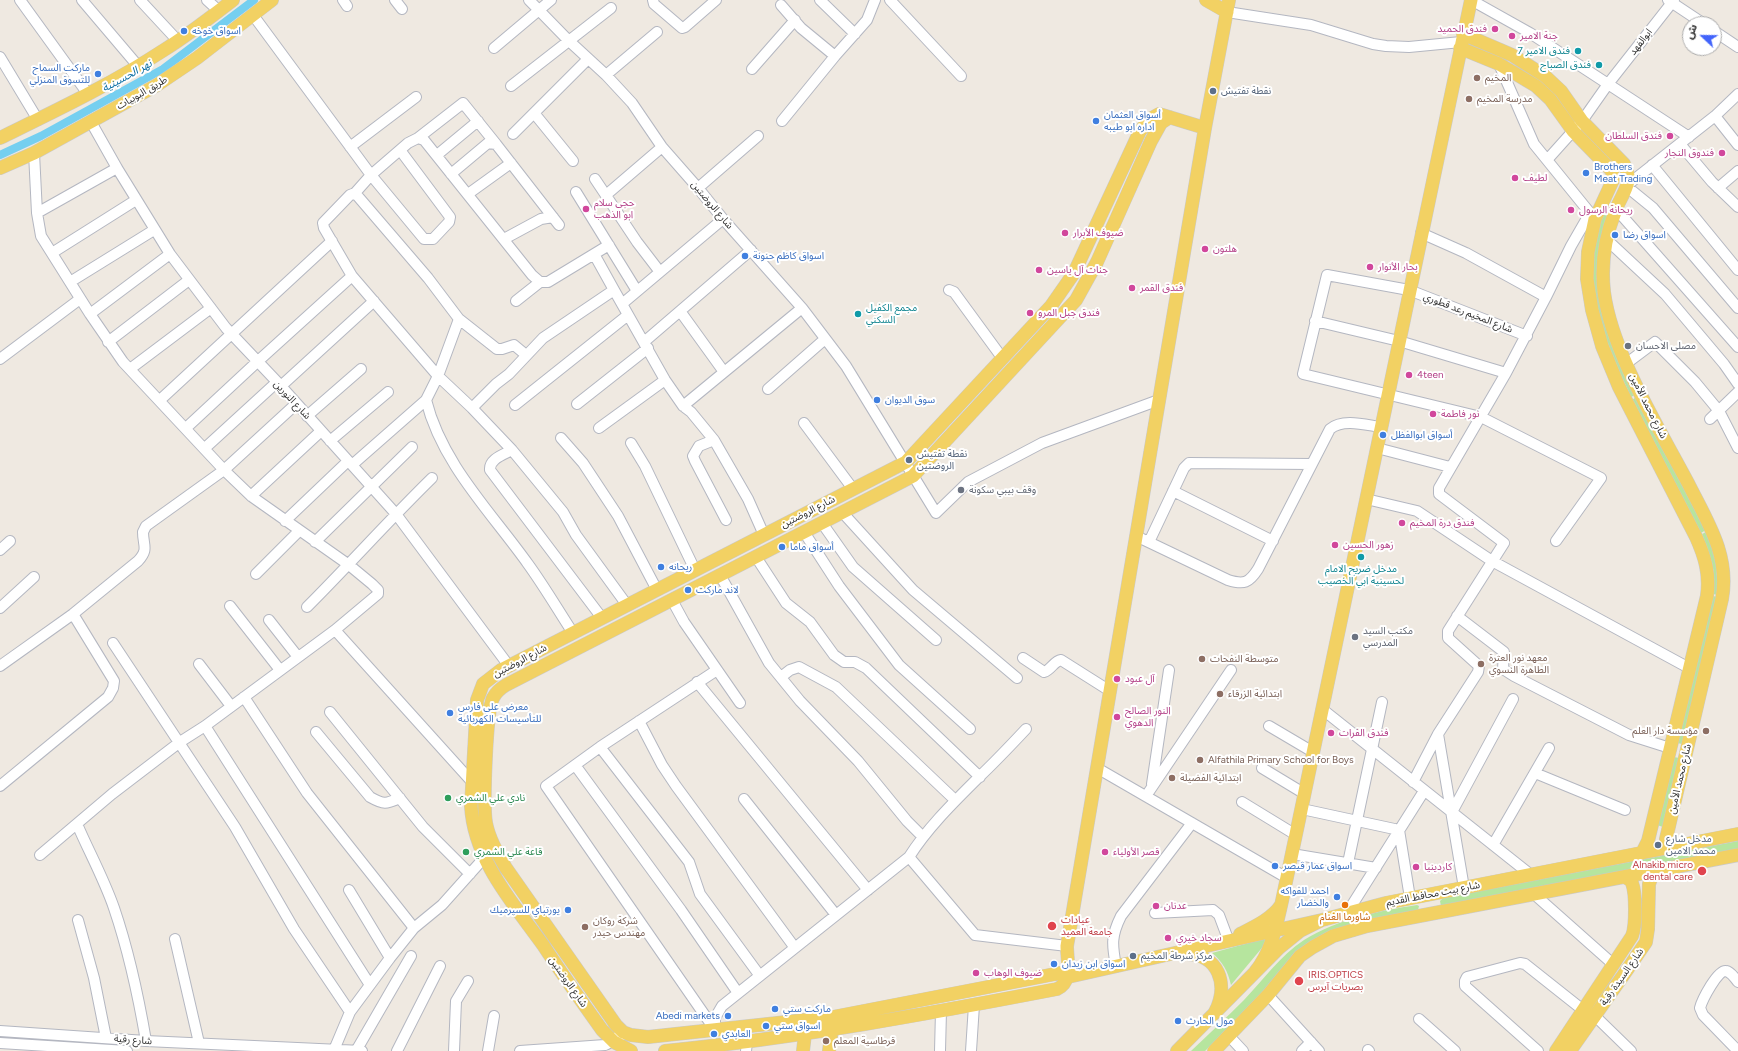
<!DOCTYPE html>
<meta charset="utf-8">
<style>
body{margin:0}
#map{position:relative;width:1738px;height:1051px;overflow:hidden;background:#efe9e1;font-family:Figtree,"Noto Sans Arabic",sans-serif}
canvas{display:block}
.north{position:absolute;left:1682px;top:16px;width:40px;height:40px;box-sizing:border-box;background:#fff;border:1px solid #ababab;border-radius:50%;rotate:292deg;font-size:11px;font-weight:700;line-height:16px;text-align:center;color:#2e2e2e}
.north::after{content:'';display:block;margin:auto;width:14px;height:18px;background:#4264fb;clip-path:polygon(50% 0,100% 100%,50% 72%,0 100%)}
</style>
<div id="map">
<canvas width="1738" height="1051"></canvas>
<div class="north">ش</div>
</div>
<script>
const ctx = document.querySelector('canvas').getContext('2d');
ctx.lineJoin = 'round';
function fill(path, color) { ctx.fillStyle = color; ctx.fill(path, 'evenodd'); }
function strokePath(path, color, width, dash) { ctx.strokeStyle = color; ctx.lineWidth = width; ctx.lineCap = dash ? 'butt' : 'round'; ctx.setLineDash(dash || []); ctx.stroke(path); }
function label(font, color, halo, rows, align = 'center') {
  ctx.font = font + ' Figtree,"Noto Sans Arabic",sans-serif'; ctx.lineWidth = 4; ctx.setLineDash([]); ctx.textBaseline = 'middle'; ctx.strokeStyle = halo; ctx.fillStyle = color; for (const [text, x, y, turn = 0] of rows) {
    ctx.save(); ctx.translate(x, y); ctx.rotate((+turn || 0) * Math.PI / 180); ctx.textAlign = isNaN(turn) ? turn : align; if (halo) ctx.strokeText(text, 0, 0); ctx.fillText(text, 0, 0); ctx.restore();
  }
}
const green = new Path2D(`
 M1604,209L1609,210L1599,255L1635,395L1631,397C1614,359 1591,311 1592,269C1592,248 1599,228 1604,209Z
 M1636,397L1706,530L1701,533L1632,400Z
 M1706,532L1716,558L1718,595L1713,594C1717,572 1710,554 1702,534Z
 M1713,596L1718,597L1682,744L1677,743Z
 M1674,757L1679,758L1663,827L1657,825Z
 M1738,841V850L1441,906L1440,901L1443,898Z
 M1417,905L1419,906L1418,910L1361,921L1342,928L1251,1006L1205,1051H1191C1209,1034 1227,1017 1244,1000C1263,980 1280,956 1304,940C1338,919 1378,911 1417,905Z
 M1263,939H1267L1266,943L1231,985C1228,971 1222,961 1212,953Z`);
const canal = new Path2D(`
 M0,155L41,136L163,69L254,0`);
const minor = new Path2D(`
 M20,0L88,94
 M82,0L138,66
 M140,0L178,41
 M207,0L219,11
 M343,0L347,6
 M395,0L402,9
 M529,0L568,40L606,75L632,103L662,147L698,188L723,219L802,308L846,366L936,513L968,482L1042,443L1159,400
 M653,0L654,4L682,28L685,27L716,0
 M820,0L855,34
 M890,0L961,76
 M1471,0L1530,33L1689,137
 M1668,0L1704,24
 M781,5L801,28L835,56
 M1227,12L1311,25L1373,44L1386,46L1409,47L1461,42
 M253,15L371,175L424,239H433L449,222L450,217L400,150
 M1714,31L1738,47
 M494,48L551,0
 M0,57L38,120
 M1499,64L1534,144L1590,213
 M752,69L795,20
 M606,75L657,32
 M511,86L611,8
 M1738,94L1715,116L1626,186L1653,208L1738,308
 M534,113L573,161
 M1715,116L1738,145
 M782,121L835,56L867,20L875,0
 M91,122L117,168L170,254L226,328L281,386L396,514L509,666
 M513,134L588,59
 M418,138L463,103L496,144
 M1680,144L1712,182L1738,207
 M350,147L416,97
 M34,153L37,213L41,236L90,314L123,362L224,470L251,496L349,565L372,584L378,590V594L335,630L205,726L180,742L112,794L40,855
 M437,155L478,121
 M1547,160L1582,121L1608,84L1674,0
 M1652,165L1738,270
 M451,174L488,143L496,144L559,225
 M595,179L637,242L660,272
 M698,188L758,136
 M1718,188L1738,171
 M576,192L637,291
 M355,193L428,278L459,319
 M468,194L511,163
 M606,195L662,147
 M1616,209L1738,347
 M37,213L117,168
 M1421,233L1466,253L1546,297
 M504,239L541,219L553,217
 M1606,239L1665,294L1724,364L1738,384
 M609,245L548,282H540L532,275L424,140L418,138L408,143L371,175L355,193L350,195L323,223L324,228L352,276L438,376L472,408L512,450L563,512L576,535L627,605
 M52,253L136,200
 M594,254L614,290
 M70,282L154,230
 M949,290L954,292L1003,359
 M516,301L540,282
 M622,304L723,219
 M680,311L724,372
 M90,314L170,254
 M1315,321L1399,341L1506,373
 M1527,336L1409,290L1327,275L1303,374L1481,417L1601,478L1556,541
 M108,342L189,280
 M644,342L751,250
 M0,359L80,299
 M1627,363L1655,342L1695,382L1719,411L1738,448
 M130,369L211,308
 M281,386L374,301
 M768,389L825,339
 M160,400L332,241
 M426,400C442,464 491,512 528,564C544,586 558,610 573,633
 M577,404L648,348
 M515,405L628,315
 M683,406L802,308
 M472,408L496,384L509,374L543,338L614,290L665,380L683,406L691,412L714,440L748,499L764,535
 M307,416L361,369
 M1710,419L1738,392
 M804,423L853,489
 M186,428L257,362L352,276
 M599,428L665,380
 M561,438L583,463L618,516L657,590
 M714,440L699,446L693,456L695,461L726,520
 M330,441L388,392
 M631,443L645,466L695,570
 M205,448L276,383
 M1377,448L1450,467
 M512,450C503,455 489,459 490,470L602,618
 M352,465L426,400L438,376L459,319L497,349H502L514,345L526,355
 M1173,491L1273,541
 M251,496L321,431
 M1366,499L1417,511L1492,561L1689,668
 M842,512L913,590L1017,678
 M285,521L348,461
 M822,523L853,567L936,640
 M804,532L839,586L899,665L970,729
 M1136,536L1228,580C1244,585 1249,583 1258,569L1330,429C1343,418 1366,425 1381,427
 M315,542L412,447
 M1149,542L1184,468L1189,463L1312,464
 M0,550L10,541
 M756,557L786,603L810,622L834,655L844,662H855L866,668L980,777
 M256,574L299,531
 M720,575L769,663L800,701L858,761L907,821L922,836
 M672,600L684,622L740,703
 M230,606L280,670
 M307,607C349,565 389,520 432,478
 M0,608L34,577
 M1457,616L1504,652L1503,669L1514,676L1629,735L1670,748
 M269,620L298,657
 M335,630L473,783
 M113,643L235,827L294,929L350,1012
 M1023,658L1044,672C1051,670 1054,661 1061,660L1110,691
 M199,664L231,706
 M0,666L73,614L138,561C149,549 143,546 143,532L146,526L224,470L296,404
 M781,677L790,670L799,667L836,687L955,800
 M697,682L868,890
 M244,697L307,793L414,928
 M1322,709L1531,875
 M330,712L423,827L470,874
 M639,721L662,765L676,786L795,948
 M205,726L370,985
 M1269,726L1313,752
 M316,732L370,797C384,805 386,804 400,798
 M1438,734L1464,888
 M600,747L689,862L700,894L760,976
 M575,765L681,910L738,993
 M1097,768L1287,878
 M1262,768L1305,794
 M1535,773L1625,810
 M1413,782L1438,734L1478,672L1479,666L1448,638V631L1504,543L1439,494V488L1506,373L1546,297L1571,246L1590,213L1595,219
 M1152,784L1169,670
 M0,786L108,697L113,688L114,681L73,614
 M1146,796L1231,670
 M744,799L836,915
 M1242,802L1296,835
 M1302,809L1399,830L1410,898
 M1452,812L1513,699
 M77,824C89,852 104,879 114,908C129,952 138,994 146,1041
 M1493,845L1549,748
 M1292,854L1376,868
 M909,857L975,935L1067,946
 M1348,863L1382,702
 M349,890L390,958
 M1534,894L1614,965
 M1155,913L1213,910L1219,915L1228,939
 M1347,913L1424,791
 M78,920L94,978L106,1038
 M175,939L199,1043
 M1116,966C1112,945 1111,936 1121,916L1192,823
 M1738,982C1735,978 1731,972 1726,971C1718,969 1702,1000 1700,1008L1703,1015L1738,1051
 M1268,995L1319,1051
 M1595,1016L1631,1051
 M1419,1019L1455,1051
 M715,1030L546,786L600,747L717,670
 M715,1030V1018L722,1006L909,857C928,827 954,802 979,777C995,762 1011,745 1026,729
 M0,1031L146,1041L362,1051
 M1229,1036L1243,1051
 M0,1043L127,1051
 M334,1050L350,1012L390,958L414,928L442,905L484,858
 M1368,1050L1369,1051
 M356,1051L411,956
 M397,1051L440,966
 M454,1051L456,1001L468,981
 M488,1051L494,1016
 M520,1051L605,1045C613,1042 618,1033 627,1034
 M746,1051L747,1043
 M940,1051L941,1011
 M971,1051L974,1005
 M1302,1051L1311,1042
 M1538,1051L1465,986V981L1467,977L1520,963L1525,964L1583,1010`);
const major = new Path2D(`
 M1206,0L1227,12
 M1463,34L1512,55L1545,76L1561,91L1582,121L1624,164C1627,170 1629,175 1628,181C1626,192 1618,202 1615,212C1605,237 1601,265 1604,292C1612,353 1659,428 1688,483C1707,521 1730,555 1722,599L1666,839L1667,844L1671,847
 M1460,48L1499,64L1536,86L1550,99L1573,131L1612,171L1613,180L1595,219L1588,252L1587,279L1592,310L1602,346L1619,387L1696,537C1705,557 1710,574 1707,596L1648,841L1642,853
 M1170,117L1161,123L1151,141L1097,262L1076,300L913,476L506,685C501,688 496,692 493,698C486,712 483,806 486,823C489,839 498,854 506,868L616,1025L623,1032L631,1035L648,1037L833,1017L1055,974L1061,973L1068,977L1322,920
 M0,138C55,111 112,84 164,50C188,35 211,17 233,0
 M0,168L34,153L157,85L197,58L272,0
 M1240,934C1254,927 1273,918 1281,905
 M1186,954C1219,954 1229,985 1215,1012
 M1255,972C1272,951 1276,927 1282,901L1471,0
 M631,1051L614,1042L602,1030C582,1002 562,974 543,945C513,903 474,860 471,806L477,700L483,684L501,670L906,462L1051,306L1074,273L1140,131L1150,119L1159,114L1205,128
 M665,1051C797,1038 927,1014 1057,989C1073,982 1067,960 1067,946L1205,128L1229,0
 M803,1051L806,1025
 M829,1051L833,1021
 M1177,1051L1279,948L1300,931L1322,920L1386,903L1738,834
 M1214,1051L1268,995L1300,956L1313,947L1333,936L1367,926L1738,855
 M1556,1051L1632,936C1636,926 1636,893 1632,883C1631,880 1628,879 1625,877
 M1570,1051L1627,970L1646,942L1648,929L1649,884L1654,871`);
const markers = [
 [1495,29,4,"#d1479c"],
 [184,31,4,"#3f7fe0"],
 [1512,36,4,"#d1479c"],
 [1578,51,4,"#0f9aa8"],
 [1599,65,4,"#0f9aa8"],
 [98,74,4,"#3f7fe0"],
 [1477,78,4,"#8d6e63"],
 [1213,91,4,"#5c6f8a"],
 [1469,99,4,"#8d6e63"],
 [1096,121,4,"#3f7fe0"],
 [1670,136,4,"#d1479c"],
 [1722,153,4,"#d1479c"],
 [1586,173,4,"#3f7fe0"],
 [1515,178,4,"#d1479c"],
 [586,209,4,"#d1479c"],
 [1571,210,4,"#d1479c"],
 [1065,233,4,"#d1479c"],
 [1615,235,4,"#3f7fe0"],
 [1205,249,4,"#d1479c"],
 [745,256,4,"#3f7fe0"],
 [1370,267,4,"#d1479c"],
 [1039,270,4,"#d1479c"],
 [1132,288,4,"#d1479c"],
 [1030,313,4,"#d1479c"],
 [858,314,4,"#0f9aa8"],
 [1628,346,4,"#6b7280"],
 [1409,375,4,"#d1479c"],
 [877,400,4,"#3f7fe0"],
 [1433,414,4,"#d1479c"],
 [1383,435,4,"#3f7fe0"],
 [909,460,4,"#5c6f8a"],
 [961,490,4,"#6b7280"],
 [1402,523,4,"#d1479c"],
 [1335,545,4,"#d1479c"],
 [782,547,4,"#3f7fe0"],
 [1361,557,4,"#0f9aa8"],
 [661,567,4,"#3f7fe0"],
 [688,590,4,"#3f7fe0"],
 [1355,637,4,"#6b7280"],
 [1202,659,4,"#8d6e63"],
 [1481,664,4,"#8d6e63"],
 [1117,679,4,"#d1479c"],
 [1220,694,4,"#8d6e63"],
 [450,713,4,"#3f7fe0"],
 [1117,717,4,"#d1479c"],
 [1706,731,4,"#8d6e63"],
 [1331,733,4,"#d1479c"],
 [1200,760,4,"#8d6e63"],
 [1172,778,4,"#8d6e63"],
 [448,798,4,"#2e9e5b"],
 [1658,845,4,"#5c6f8a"],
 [466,852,4,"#2e9e5b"],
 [1105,852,4,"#d1479c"],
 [1275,866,4,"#3f7fe0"],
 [1416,867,4,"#d1479c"],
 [1702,871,5,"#e0444e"],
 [1337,897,4,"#3f7fe0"],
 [1345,905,4,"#e8710a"],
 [1156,906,4,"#d1479c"],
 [568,910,4,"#3f7fe0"],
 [1052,926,5,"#e0444e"],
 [585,927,4,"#8d6e63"],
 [1168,938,4,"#d1479c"],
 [1133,956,4,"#5c6f8a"],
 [1054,964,4,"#3f7fe0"],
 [976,973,4,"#d1479c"],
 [1299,981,5,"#e0444e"],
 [775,1009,4,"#3f7fe0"],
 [728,1016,4,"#3f7fe0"],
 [1178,1021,4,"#3f7fe0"],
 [766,1026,4,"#3f7fe0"],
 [714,1034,4,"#3f7fe0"],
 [826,1041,4,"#8d6e63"]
];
const hotelNames = [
 ["فندق الحميد",1487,29,"right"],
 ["جنة الامير",1520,36],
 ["فندق السلطان",1662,136,"right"],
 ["فندوق النجار",1714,153,"right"],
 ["لطيف",1523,178],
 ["حجي سلام",594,203],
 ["ابو الذهب",594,215],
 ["ريحانة الرسول",1579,210],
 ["ضيوف الأبرار",1073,233],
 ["هلتون",1213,249],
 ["بحار الأنوار",1378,267],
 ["جنات آل ياسين",1047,270],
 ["فندق القمر",1140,288],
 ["فندق جبل المرو",1038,313],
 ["4teen",1417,375],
 ["نور فاطمة",1441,414],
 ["فندق درة المخيم",1410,523],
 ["زهور الحسين",1343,545],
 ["آل عبود",1125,679],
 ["النور الصالح",1125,711],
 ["الدهوي",1125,723],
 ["فندق الفرات",1339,733],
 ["قصر الأولياء",1113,852],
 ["كاردينيا",1424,867],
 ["عدنان",1164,906],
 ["سجاد خيري",1176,938],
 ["ضيوف الوهاب",984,973]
];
const shopNames = [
 ["اسواق خوخه",192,31],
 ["ماركت السماح",90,68,"right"],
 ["للتسوق المنزلي",90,80,"right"],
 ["أسواق العثمان",1104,115],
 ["اداره ابو طيبه",1104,127],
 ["Brothers",1594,167],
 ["Meat Trading",1594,179],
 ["اسواق رضا",1623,235],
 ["اسواق كاظم حنونة",753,256],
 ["سوق الديوان",885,400],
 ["أسواق ابوالفظل",1391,435],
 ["أسواق ماما",790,547],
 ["ريحانه",669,567],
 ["لاند ماركت",696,590],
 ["معرض علي فارس",458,707],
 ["للتأسيسات الكهربائية",458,719],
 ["اسواق عمار قيصر",1283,866],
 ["احمد للفواكه",1329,891,"right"],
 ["والخضار",1329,903,"right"],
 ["يورتباي للسيرميك",560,910,"right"],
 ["اسواق ابن زيدان",1062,964],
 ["ماركت ستي",783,1009],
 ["Abedi markets",720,1016,"right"],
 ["مول الحارث",1186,1021],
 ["اسواق ستي",774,1026],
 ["العابدي",722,1034]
];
const streetNames = [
 ["ابوالفهد",1641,42,-52],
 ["طريق البوبيات",142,93,-30],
 ["شارع الروضتين",712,205,50],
 ["شارع المخيم رعد قطوري",1468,313,21],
 ["شارع النورين",292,400,47],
 ["شارع محمد الأمين",1648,406,63],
 ["شارع الروضتين",808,512,-27],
 ["شارع الروضتين",520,661,-28],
 ["شارع محمد الأمين",1680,779,-77],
 ["شارع بيت محافظ القديم",1433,894,-11],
 ["شارع السيدة رقية",1622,977,-55],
 ["شارع الروضتين",568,982,55],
 ["شارع رقية",133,1040,4]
];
const cultureNames = [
 ["فندق الامير 7",1570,51],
 ["فندق الصباح",1591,65],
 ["مجمع الكفيل",866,308,"left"],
 ["السكني",866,320,"left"],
 ["مدخل ضريح الامام",1361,569,"center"],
 ["لحسينية ابي الخصيب",1361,581,"center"]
];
const educationNames = [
 ["المخيم",1485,78],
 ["مدرسة المخيم",1477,99],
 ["معهد نور العترة",1489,658],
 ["الطاهرة النسوي",1489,670],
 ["متوسطة النفحات",1210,659],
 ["ابتدائية الزرقاء",1228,694],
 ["مؤسسة دار العلم",1698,731,"right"],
 ["Alfathila Primary School for Boys",1208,760],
 ["ابتدائية الفضيلة",1180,778],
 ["شركة روكان",593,921],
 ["مهندس حيدر",593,933],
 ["قرطاسية المعلم",834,1041]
];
const serviceNames = [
 ["نقطة تفتيش",1221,91],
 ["نقطة تفتيش",917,454],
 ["الروضتين",917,466],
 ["مدخل شارع",1666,839],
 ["محمد الامين",1666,851],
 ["مركز شرطة المخيم",1141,956]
];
const worshipNames = [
 ["مصلى الاحسان",1636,346],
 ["وقف بيبي سكونة",969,490],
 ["مكتب السيد",1363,631],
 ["المدرسي",1363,643]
];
const leisureNames = [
 ["نادي علي الشمري",456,798],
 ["قاعة علي الشمري",474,852]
];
const healthNames = [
 ["Alnakib micro",1693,865,"right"],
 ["dental care",1693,877,"right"],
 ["عيادات",1061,920],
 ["جامعة العميد",1061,932],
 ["IRIS.OPTICS",1308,975],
 ["بصريات آيرس",1308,987]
];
const foodNames = [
 ["شاورما الغنام",1345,917]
];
const waterNames = [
 ["نهر الحسينية",127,76,-29]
];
fill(green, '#b6e59e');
strokePath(canal, '#75cff0', 8);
strokePath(minor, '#b4b7c1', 12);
strokePath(major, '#c9c9c9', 14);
strokePath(minor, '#fff', 10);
strokePath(major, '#f2d163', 13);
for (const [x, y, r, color] of markers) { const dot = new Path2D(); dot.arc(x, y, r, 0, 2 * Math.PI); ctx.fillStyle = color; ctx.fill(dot); strokePath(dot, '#fff', 1.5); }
label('10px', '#b23c85', '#fff', hotelNames, 'left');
label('10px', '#366cbe', '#fff', shopNames, 'left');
label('10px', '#2e2e2e', '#fff', streetNames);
label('10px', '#0d838f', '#fff', cultureNames, 'right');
label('10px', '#785e54', '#fff', educationNames, 'left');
label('10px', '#4e5e75', '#fff', serviceNames, 'left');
label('10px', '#5b616d', '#fff', worshipNames, 'left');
label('10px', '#27864d', '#fff', leisureNames, 'left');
label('10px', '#be3a42', '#fff', healthNames, 'left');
label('10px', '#c56008', '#fff', foodNames);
label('italic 11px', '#0d6fa3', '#fff', waterNames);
</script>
